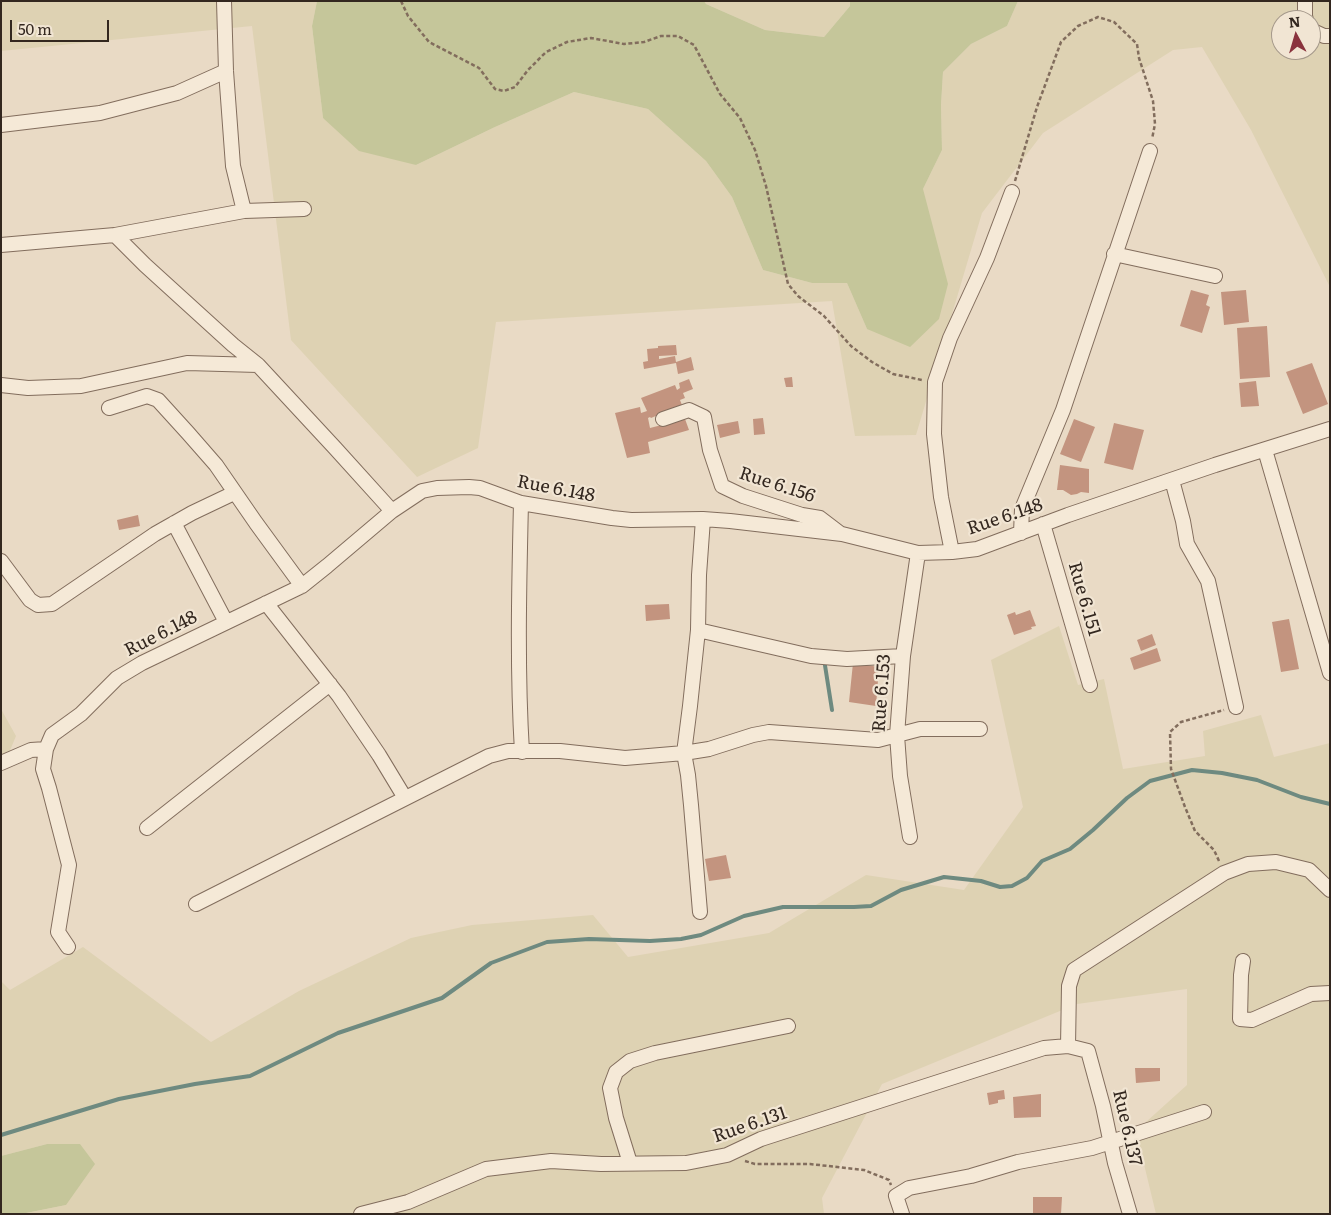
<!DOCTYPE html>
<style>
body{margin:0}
#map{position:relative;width:1331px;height:1215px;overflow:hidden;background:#e9dac5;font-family:Literata,serif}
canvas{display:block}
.frame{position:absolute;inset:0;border:2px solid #33271f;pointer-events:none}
.north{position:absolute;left:1271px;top:10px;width:50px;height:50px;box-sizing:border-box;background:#f1e5d3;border:1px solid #a5998b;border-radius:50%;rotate:354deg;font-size:14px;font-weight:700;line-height:20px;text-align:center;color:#33271f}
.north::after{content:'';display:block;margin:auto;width:18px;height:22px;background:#8a333d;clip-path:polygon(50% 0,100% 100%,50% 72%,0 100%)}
.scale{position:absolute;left:10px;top:20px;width:99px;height:22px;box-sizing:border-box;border:2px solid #33271f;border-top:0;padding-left:6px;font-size:15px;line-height:18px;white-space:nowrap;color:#33271f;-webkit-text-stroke:4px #f1e5d3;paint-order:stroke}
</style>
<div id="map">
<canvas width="1331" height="1215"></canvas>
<div class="frame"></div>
<div class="north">N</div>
<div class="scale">50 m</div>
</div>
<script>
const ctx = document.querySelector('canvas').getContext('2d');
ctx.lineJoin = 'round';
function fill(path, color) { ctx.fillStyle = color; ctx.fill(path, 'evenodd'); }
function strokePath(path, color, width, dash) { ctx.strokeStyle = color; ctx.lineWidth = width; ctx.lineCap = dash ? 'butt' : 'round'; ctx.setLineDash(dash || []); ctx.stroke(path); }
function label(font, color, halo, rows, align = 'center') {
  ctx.font = font + ' Literata,serif'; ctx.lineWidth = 4.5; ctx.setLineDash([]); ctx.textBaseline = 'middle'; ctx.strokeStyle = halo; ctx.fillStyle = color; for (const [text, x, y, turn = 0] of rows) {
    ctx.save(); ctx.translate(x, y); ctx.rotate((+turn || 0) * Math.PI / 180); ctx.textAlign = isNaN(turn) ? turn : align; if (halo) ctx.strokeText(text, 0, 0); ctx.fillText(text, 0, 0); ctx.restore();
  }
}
const farmland = new Path2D(`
 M1,1H317L312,26L323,118L416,165L495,127L574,92L648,109L706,161L732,197L763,270L812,283H847L867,329L923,189L942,150L941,105L943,72L971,44L1007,26L1018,1H1330V287L1251,130L1202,47L1173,50L1043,133L982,213L916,435L855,436L832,301L496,322L478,448L417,477L291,340L252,26L1,51ZM1281,20H1311V50H1281Z
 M704,1H850V6L824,37L765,30L706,4Z
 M1059,626L1078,685L1104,679L1123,769L1205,756L1203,731L1261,715L1274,757L1330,743V1214H1156L1136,1131L1187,1085V989L1077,1004L882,1084L822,1198L824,1214H21L66,1205L47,1144L1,1156V981L10,990L83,947L211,1042L299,991L411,938L472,925L593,915L628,957L769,933L866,875L964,890L1023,807L991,660Z
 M1,709L16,736L1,772Z`);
const green = new Path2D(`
 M317,1H704L706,4L765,30L824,37L850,6V1H1018L1007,26L971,44L943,72L941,105L942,150L923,189L948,284L939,319L910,347L867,329L847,283H812L763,270L732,197L706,161L648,109L574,92L495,127L416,165L359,151L323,118L312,26Z
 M47,1144H80L95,1164L66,1205L21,1214H1V1156Z`);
const stream = new Path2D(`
 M824,659L832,710
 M1,1135L119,1099L195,1084L250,1076L338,1033L442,998L491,963L547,942L589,939L650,941L681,939L701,935L744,916L783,907H854L871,906L901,890L944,877L981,881L1000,887L1012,886L1027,878L1042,861L1070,849L1093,830L1127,798L1150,781L1192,770L1222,773L1257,780L1301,797L1330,804`);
const building = new Path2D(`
 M1191,290L1209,295L1206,305L1210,307L1202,333L1180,326Z
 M1246,290L1249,322L1224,325L1221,292Z
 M1267,326L1270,377L1240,379L1237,328Z
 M676,345L677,355L659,356V359L675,356L676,362L691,357L694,370L678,374L676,363L644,369L643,362L648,361L647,349L658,348V346Z
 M1312,363L1328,404L1303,414L1286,372Z
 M792,377L793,387H786L784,378Z
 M689,379L693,389L683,393L685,398L680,400L682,405L651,418L650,417L648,418L650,428L685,419L689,430L648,442L650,453L627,458L615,413L640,407L641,413L647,411L641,398L675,385L677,390L680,388L679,383Z
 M1256,381L1259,406L1241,407L1239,383Z
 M763,418L765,434L754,435L753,419Z
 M1074,419L1095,427L1081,462L1060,454Z
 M738,421L740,433L720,438L717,425Z
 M1114,423L1144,430L1133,470L1104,463Z
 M1060,465L1089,469V493L1081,492L1077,494L1071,495L1063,490H1057Z
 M138,515L140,526L119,530L117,520Z
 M669,604L670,619L646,621L645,605Z
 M1030,610L1036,626L1031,627L1032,629L1014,635L1007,615L1015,612L1016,615Z
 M1289,619L1299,669L1281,672L1272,622Z
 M1152,634L1156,645L1141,651L1137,640Z
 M1157,648L1161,661L1134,670L1130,658Z
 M853,663L879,667L876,706L849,702Z
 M726,855L731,878L709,881L705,859Z
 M1135,1068H1160V1081L1136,1083Z
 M1004,1090L1005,1099L998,1100V1103L989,1105L987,1093Z
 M1041,1094V1117L1014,1118L1013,1097Z
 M1033,1197H1062L1061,1214H1033Z`);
const path = new Path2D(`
 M401,1L408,16L429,42L479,68L495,89L504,91L515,87L528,70L546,52L567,42L591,38L624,44L644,42L661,36H678L694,45L720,94L740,118L755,150L766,186L788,284L798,296L824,316L851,346L872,362L893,374L922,380
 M1015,181L1037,107L1061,42L1078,26L1098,17L1114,22L1137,44L1139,58L1153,101L1155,124L1152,139
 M1219,861L1214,850L1195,831L1185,807L1171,769L1170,732L1181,722L1224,710
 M745,1161L755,1164H810L864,1170L889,1180L891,1185`);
const minor = new Path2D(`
 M224,1L226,71L233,166L244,211
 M1305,1V16L1306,20
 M1311,30L1324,36H1330
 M1,125L100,113L177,93L226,71
 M115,235L244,211L304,209
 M1,245L115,235L145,265L233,345L258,365L335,448L392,511
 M1114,254L1215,276
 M1,385L28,388L81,386L187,363L258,365
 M109,408L147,396L158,400L188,433L216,465L256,523L302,586
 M663,419L689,410L704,417L710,450L722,486L743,496L802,515L820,518L841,534
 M1265,450L1330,673
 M1172,480L1183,521L1187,544L1208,581L1236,707
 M521,503C519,586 517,669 522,752
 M174,523L226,622
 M1043,524L1090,685
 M1021,533L1022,509L1063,410L1150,151
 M952,552L941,497L934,434L935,382L950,338L987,258L1012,192
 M1,561L30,600L38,605L52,604L155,534L192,513L234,493
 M266,603L339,696L379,755L405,798
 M698,630L811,656L847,659L903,656
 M1,763L31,750L46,749
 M147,828L330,684
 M910,837L900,776L897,735L903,656L918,553
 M196,904L489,756L508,751H560L625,758L684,753L709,749L753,735L769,732L878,740L920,729H980
 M700,912L691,805L688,775L684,753L690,706L698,630L699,575L703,519
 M68,947L58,932L69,865L49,788L43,769L46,749L52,735L81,714L117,678L142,663L302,586L327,566L392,511L422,491L437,488L469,487L480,488L521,503L612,518L631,520L703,519L730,521L842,534L918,553L952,552L977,549L1068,515L1215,465L1330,429
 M1243,961L1241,975L1240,1019L1252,1020L1311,994L1330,993
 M1068,1046L1069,986L1074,970L1224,873L1248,864L1276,862L1309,870L1330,890
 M630,1163L616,1118L610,1088L616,1072L630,1061L655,1053L788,1026
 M361,1214L408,1202L486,1169L551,1161L601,1164L686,1163L727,1155L761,1139L1044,1048L1068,1046L1088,1051L1103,1106L1115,1163L1130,1214
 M902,1214L896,1196L909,1188L971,1176L1018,1162L1092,1148L1204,1112`);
const streetNames = [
 ["Rue 6.156",777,485,18],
 ["Rue 6.148",556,489,11],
 ["Rue 6.148",1005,517,-19],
 ["Rue 6.151",1084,599,74],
 ["Rue 6.148",161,634,-27],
 ["Rue 6.153",882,693,-86],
 ["Rue 6.131",750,1125,-19],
 ["Rue 6.137",1127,1128,77]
];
fill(farmland, '#ded2b3');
fill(green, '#c5c69a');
strokePath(stream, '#6e8a80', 4);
fill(building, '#c3947f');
strokePath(minor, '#826d5d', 16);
strokePath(path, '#826d5d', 2.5, [4, 2.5]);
strokePath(minor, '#f5e9d7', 14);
label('18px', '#33271f', '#f1e5d3', streetNames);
</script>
